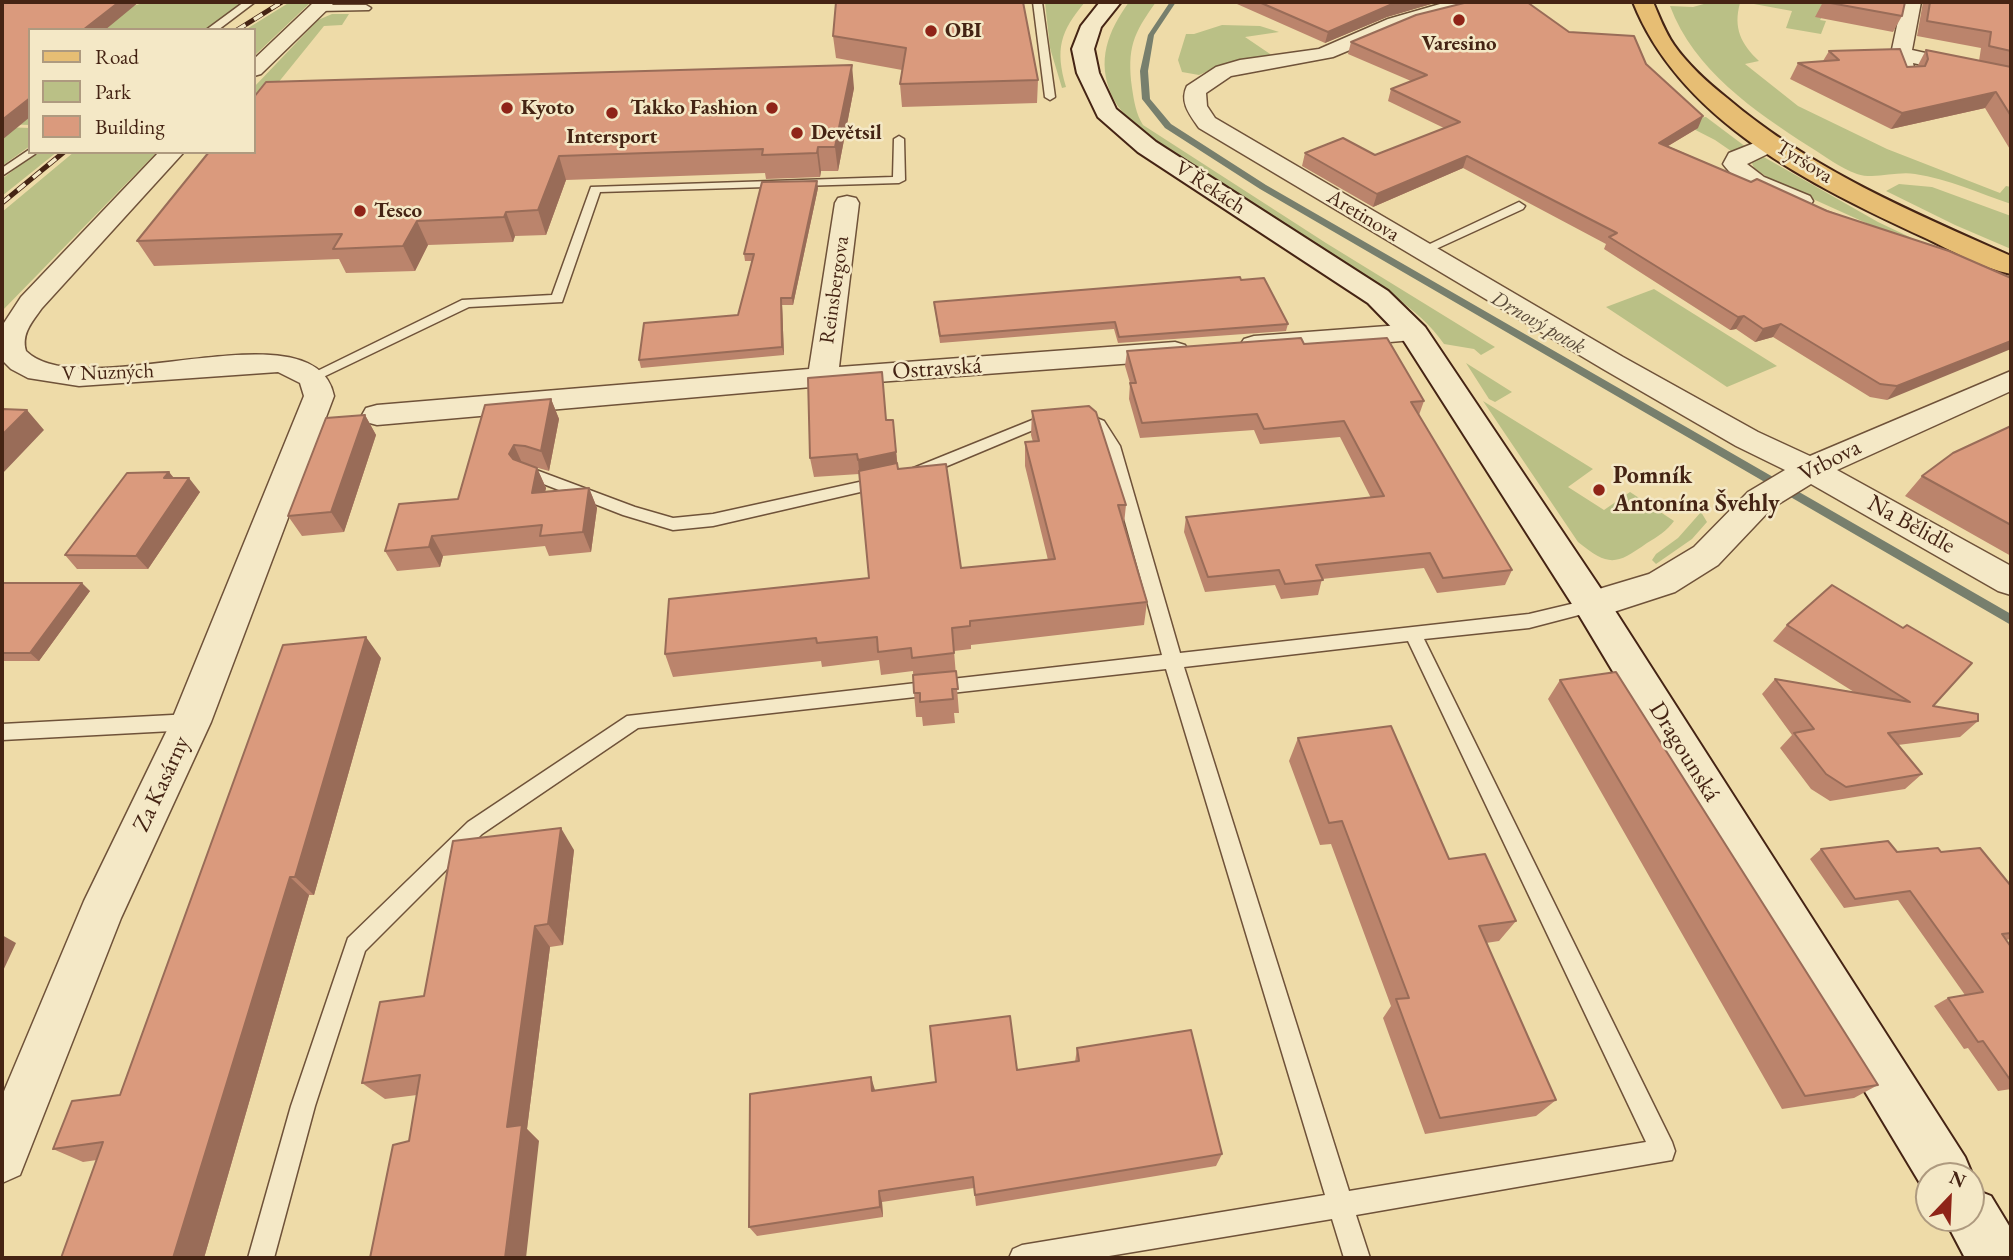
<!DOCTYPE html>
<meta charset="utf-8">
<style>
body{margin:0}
#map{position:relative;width:2013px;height:1260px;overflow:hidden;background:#eedba8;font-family:"EB Garamond",serif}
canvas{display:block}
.frame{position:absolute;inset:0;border:4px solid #452414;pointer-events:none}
.legend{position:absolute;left:28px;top:28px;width:228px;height:126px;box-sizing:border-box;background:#f4e8c6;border:2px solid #ae9a7f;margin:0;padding:9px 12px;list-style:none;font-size:21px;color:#452414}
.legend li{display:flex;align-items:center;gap:14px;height:35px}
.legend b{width:35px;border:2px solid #ae9a7f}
.north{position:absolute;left:1915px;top:1162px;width:70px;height:70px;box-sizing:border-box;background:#f4e8c6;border:2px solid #ae9a7f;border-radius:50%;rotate:23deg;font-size:19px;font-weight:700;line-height:28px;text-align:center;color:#452414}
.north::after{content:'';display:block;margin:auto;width:24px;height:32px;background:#8f2418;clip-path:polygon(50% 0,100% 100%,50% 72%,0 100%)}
</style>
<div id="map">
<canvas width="2013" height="1260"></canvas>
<div class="frame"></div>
<ul class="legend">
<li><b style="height:9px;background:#e7be74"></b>Road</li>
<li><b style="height:19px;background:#bac086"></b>Park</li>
<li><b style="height:19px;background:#da9a7d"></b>Building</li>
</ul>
<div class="north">N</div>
</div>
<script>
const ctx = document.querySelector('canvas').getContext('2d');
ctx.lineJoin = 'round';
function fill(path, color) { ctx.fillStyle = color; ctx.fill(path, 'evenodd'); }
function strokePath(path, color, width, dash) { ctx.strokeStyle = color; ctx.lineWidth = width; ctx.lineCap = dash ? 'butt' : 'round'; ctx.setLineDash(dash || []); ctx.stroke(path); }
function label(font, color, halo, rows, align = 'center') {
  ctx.font = font + ' "EB Garamond",serif'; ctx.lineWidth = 5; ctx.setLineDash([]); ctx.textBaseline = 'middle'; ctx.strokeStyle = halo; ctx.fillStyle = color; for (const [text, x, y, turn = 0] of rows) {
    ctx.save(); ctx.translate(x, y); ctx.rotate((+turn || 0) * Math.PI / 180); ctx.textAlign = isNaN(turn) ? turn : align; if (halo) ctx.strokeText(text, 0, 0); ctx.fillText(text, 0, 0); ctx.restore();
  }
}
const green = new Path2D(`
 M2,2L81,20L147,2H244L204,30H30V125L2,124Z
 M290,2H311L254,56V30H245Z
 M1045,2H1085C1060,32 1055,49 1066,87L1062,88L1050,48Z
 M1129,2H1156C1133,34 1127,48 1132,88C1134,101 1136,114 1143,125L1326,243L1495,347L1481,355L1474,349L1444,344C1419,307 1373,283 1336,259C1283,225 1230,192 1179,156C1155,139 1125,123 1112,96C1096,61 1108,31 1129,2Z
 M1711,2L1740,3C1733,28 1741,44 1759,61L1745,64L1798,106L1887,149L2000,193L2006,186L2011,187V204C1979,193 1948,179 1915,174C1895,171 1875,180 1857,174C1840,168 1825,156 1810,147C1754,111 1694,70 1670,6L1693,7Z
 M1743,2H1832L1820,20L1826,21L1821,34L1786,28L1792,11Z
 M332,14H349L342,25L324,26L265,99H254V87L318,20Z
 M1222,25L1260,26L1279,32L1245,37L1276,58L1217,67L1199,75L1182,72L1178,60L1186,34H1194Z
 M1706,117L1746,147L1731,151L1715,140L1676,120Z
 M2,127L30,128V146L2,166Z
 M37,152H57L2,196V179Z
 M74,152H157L2,311V212Z
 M1762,156L1878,222L2011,285L1895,236L1773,181L1754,168L1751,161Z
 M1899,184L1932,187L2011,216V249L1955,225L1886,191Z
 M1654,289L1777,366L1727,387L1606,307Z
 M1466,363L1512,392L1495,402L1489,399Z
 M1483,401L1593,469L1568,487L1604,510L1630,492L1674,521C1667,531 1657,537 1647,543C1616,565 1609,567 1578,542Z
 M1701,512L1707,522L1692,539L1656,564L1652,560L1656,554L1678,538Z`);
const stream = new Path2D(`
 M1170,2H1176L1154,35L1148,71L1150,99L1171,124L1266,185L2011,614V625L1260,189L1165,128L1142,99L1140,71L1148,35Z`);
const lane = new Path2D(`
 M244,2H255L218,30H206Z
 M1033,2H1042L1055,97L1050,100L1045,97Z
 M366,5L371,8L369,10L317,11L312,8L317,5Z
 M899,136L904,139L905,180L899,183L600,192L562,302L469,307L317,380L312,381L305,377L462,300L552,295L591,187L893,177L894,139Z
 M30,149V152H36L35,154L2,176V168Z
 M1519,202L1525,206L1523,209L1425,254H1417L1415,251Z
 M1079,411L1104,421L1120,446L1180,653L1529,614L1592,599L1598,600L1601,605L1598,610L1529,628L1424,639L1672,1142L1675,1151L1672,1160L1356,1215L1370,1258H1344L1332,1219L1097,1258H1009L1013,1249L1022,1245L1325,1195L1166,669L638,728L482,834L365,951L315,1106L274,1258H248L291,1106L348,938L468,822L627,716L1162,655L1104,446L1094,427L1072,416ZM1408,641L1646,1142L1349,1191L1184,667Z
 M1052,412L1057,414L1059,417L1057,420L921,477H911L908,473L911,469Z
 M528,467L635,507L673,518L713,514L882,477L890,482L882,487L713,526L673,530L623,515L523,476L520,472L523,468Z
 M191,714L198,717L200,722L198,727L191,730L2,740V724Z`);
const street = new Path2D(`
 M314,2H335L261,74L254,76V59Z
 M1447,2H1484L1481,6L1412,24L1333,57L1231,76L1206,93L1207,106L1215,118L1623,357L1758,432L1810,456L2011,371V391L1837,470L2011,566V595L1998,591L1811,484L1772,508L1718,565L1675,592L1592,619L1579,615L1574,605L1579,595L1649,574L1694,547L1748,492L1785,470L1736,446L1603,369L1199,128C1190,115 1179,102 1187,86L1216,67L1240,60L1319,49L1388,19Z
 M1902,2H1921L1912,50L2011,72V84L1913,63L1916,76L1913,81H1897L1891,54Z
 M1772,136L1780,138L1784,143L1780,148L1747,164L1764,177L1810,196L1813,201L1810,206C1783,213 1738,185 1723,164L1729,153Z
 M159,152H184L42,308C32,322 21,334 26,351C83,407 315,301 334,396L211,722L121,918L20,1175L2,1183V1096L84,901L171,722L304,396L300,383L278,372L79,386L28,378L11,369L2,360V326L21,297Z
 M847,196L856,198L859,203L839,367L1175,342L1185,345L1189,351L1185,357L1175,360L823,386L377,425L366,422L362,415L366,408L377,405L809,369L835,203L838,198Z
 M1414,324L1424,327L1428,333L1424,339L1254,354L1244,351L1240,345L1244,339L1254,336Z`);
const secondary = new Path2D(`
 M1100,2H1121L1101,27L1094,49L1099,73L1116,109L1156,142L1388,291L1425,327L1605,595L1965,1157L1973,1176L1971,1181V1176H1929V1196L1927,1195L1579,615L1402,338L1368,303L1138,152L1098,117L1077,73L1072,49L1081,26Z
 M1971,1188L1991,1196L2011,1229V1258H1965L1944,1218H1971Z`);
const primary = new Path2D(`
 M1633,2H1653C1659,16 1665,32 1674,45C1688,65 1708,83 1727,98C1810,169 1912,212 2011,256V274C1981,268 1951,250 1923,237C1813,186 1680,121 1633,2Z`);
const rail = new Path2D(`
 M237,30L282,2
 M2,203L64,152`);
const wall = new Path2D(`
 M836,2L1038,80L1037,103L902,107L900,84L902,70L836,58L833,36Z
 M1237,2H1438L1387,17L1325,43L1237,4Z
 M1823,2L1902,16L1893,32L1815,17Z
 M1923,2H2011V151L1985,108L1891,129L1790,79L1798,63L1823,61L1829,51L1907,67H1917L1926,50L1979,61L1981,48L1917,36Z
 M1569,32L1646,64L1698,128L1668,146L1751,182L2011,278L1887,400L1870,397L1773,337L1755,342L1736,329L1730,330L1604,249L1606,244L1463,168L1373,207L1302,166L1305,153L1375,155L1444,128L1388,101L1391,89L1411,81L1348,54L1351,42Z
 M854,88L838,171H821L820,177L766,179L765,173L566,180L546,235L515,236L513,242L428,245L415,271L346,273L339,259L154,266L137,241Z
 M818,188L793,305H782L784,355L641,368L639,360L738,315L752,261H745L744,254Z
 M1241,280L1288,324L1286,331L1118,343L1114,329L940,343L935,309L934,302Z
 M1304,344L1424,401L1419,415L1512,570L1505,585L1437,593L1424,568L1322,579L1318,595L1281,599L1275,585L1205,592L1184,532L1186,517L1371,498L1340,437L1260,444L1254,430L1140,438L1129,399L1130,383L1125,366L1127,351Z
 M551,399L559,419L549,471L531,466L537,468L546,488L545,491L589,488L597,508L591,552L549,556L545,546L443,556L440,567L397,571L385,551L458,499Z
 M1032,411L1126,505L1124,524L1147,602L1144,625L971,645V649L954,651L959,713H954L955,723L923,726L922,717H916L914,693L913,671L881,675L879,660L822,667L821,661L673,677L665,654L869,578L859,474L814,477L810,458L887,420H893L898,469L961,568L1048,560L1025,466V442H1033L1031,435Z
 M365,415L376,435L344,532L302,536L288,516Z
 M2011,426V556L1905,496L1922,476Z
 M169,472L174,478L200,492L148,569H77L65,555Z
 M2,583L90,591L39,661H2Z
 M1787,625L1933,706L1978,721L1960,737L1898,745L1922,774L1905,789L1830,801L1811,789L1780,748L1792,735L1762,694L1775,679L1854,692L1773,641Z
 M381,658L314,895H309L204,1258H61L97,1160L83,1162L53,1149L120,1095Z
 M1560,680L1878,1085L1854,1098L1782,1109L1548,699Z
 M1298,738L1449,859L1516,921L1499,941L1486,943L1556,1100L1536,1116L1425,1134L1383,1018L1391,1006L1331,844L1320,845L1289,761Z
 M1821,849L1897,852H1941L2011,886V939L2006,940L2011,947V1089L1998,1091L1968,1048L1964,1049L1934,1006L1948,998L1965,995L1898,900L1844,908L1810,859Z
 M574,850L563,945L550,947L527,1129L539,1141H409L417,1095L385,1099L362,1083L424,996Z
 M1077,1048L1222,1154L1216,1166L976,1206L974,1188L882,1202L883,1217L757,1236L749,1227L875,1091L1075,1062Z`);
const shadedWall = new Path2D(`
 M119,2H139L105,30H83Z
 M1402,2H1438L1387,17L1325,43L1328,32L1390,5Z
 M852,65L854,88L838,171L835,147Z
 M1996,92L1985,108L1891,129L1902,113Z
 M30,98V117L2,140V120Z
 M1703,116L1698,128L1653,155L1659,143Z
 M818,147L821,171L820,177L817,153Z
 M559,156L566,180L546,235L538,210Z
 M1467,156L1463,168L1373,207L1377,194Z
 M817,181L818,188L793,305L792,298Z
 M506,212L515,236L513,242L504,217Z
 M417,221L428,245L415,271L403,246Z
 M781,298L782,305L784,355L782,347Z
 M1744,316L1736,329L1730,330L1738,317Z
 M1781,324L1773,337L1755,342L1763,329Z
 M2011,341V349L1887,400L1897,386Z
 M551,399L559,419L549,471L541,451Z
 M27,410L44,430L2,474V435Z
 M365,415L376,435L344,532L331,512Z
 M514,445L523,465L518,474L509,454Z
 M896,452L898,472L860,480L858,460Z
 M537,468L546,488L541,512L532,493Z
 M169,472L179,485L164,478Z
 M189,478L200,492L148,569L136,556Z
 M589,488L597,508L591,552L583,532Z
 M432,536L443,556L440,567L429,547Z
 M82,583L90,591L39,661L30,653Z
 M366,637L381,658L314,895L295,877Z
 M561,828L574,850L563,945L548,924Z
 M290,877L309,895L204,1258H173Z
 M535,926L550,947L527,1129L539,1141L526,1258H505L507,1127Z
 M2,935L16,943L2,973Z
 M871,1077L875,1090L872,1091Z
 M879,1191L882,1202L883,1217L880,1207Z`);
const building = new Path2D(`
 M2,2H119L83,30H30V98L2,120Z
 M836,2H1023L1038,80L900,84L906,48L833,36Z
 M1259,2H1402L1390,5L1328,32Z
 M1468,2H1527L1569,32L1634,36L1646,64L1703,116L1659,143L1751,182L1757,179L1827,211L1949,251L2011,278V341L1897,386L1880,384L1781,324L1763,329L1744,316L1738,317L1609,237L1617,233L1467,156L1377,194L1305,153L1343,138L1375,155L1460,122L1391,89L1427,75L1351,42L1416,15Z
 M1825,2H1905L1902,16Z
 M1930,2H2011V51L1989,46L1991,32L1927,21Z
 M1900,49L1907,67L1925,66L1928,59L1926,50L2011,67V116L1996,92L1902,113L1798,63L1839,60L1829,51Z
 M852,65L835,147H818L817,153L762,155L763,149L559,156L538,210L506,212L504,217L417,221L403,246L333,249L342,234L137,241L209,152H254V97L266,82Z
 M817,181L792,298H781L782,347L639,360L644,323L738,315L754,254H744L762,182Z
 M1240,277L1241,280L1264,278L1288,324L1119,337L1115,322L940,336L934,302Z
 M1301,338L1304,344L1387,338L1424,401L1411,402L1512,570L1443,578L1430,553L1316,565L1323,580L1285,584L1279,570L1208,577L1186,517L1384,496L1344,421L1264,429L1257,414L1142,423L1130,383H1136L1127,351Z
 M882,372L886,420H893L896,452L858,460L857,454L810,458L808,378Z
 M551,399L541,451L525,446L514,445L509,454L513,459L537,468L532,493L589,488L583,532L540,536L542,525L432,536L429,547L385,551L399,504L458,499L485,405Z
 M1089,406L1096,412L1126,505H1118L1147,602L970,621V626L952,628L954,653L912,658L911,648L878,652L877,637L817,643L816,638L665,654L669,599L869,578L859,471L897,463L898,469L946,464L961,568L1055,559L1025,442L1039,441L1032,411Z
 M2,409L27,410L2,435Z
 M365,415L331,512L288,516L326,418Z
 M2011,426V525L1922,476L1953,453Z
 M169,472L164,478H189L136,556L65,555L127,473Z
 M2,583H82L30,653H2Z
 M1832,585L1903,628L1907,625L1972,663L1933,706L1978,714V721L1888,733L1922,774L1846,787L1826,774L1794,733L1814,729L1775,679L1910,702L1787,625Z
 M366,637L295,877H290L173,1258H61L103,1142L53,1149L72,1101L120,1095L283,645Z
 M956,671L958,689H952L953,699L920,702V693H914L913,675Z
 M1616,672L1878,1085L1805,1096L1560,680Z
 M1391,726L1449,859L1485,854L1516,921L1479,926L1556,1100L1440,1118L1396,999L1409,998L1342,821L1329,823L1298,738Z
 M561,828L548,924L535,926L507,1127L522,1125L505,1258H370L393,1145L409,1141L420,1075L362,1083L380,1002L424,996L453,841Z
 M1888,841L1897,852L1938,848L1941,852L1980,848L2011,886V933L2002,934L2011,947V1081L1983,1041L1978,1042L1948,998L1983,992L1910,891L1855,899L1821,849Z
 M1010,1016L1017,1070L1079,1061L1077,1048L1191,1030L1222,1154L975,1195L973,1177L879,1191L880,1207L749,1227L750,1094L871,1077L872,1091L936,1082L930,1026Z`);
const markers = [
 [1459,20,7,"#8f2418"],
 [931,31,7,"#8f2418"],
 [507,108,7,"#8f2418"],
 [772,108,7,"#8f2418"],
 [612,113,7,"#8f2418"],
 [797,133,7,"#8f2418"],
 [360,211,7,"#8f2418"],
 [1599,490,7,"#8f2418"]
];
const farPoinames = [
 ["OBI",945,31],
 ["Varesino",1459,44,"center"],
 ["Kyoto",521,108],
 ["Takko Fashion",758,108,"right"],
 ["Devětsil",811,133],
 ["Intersport",612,137,"center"],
 ["Tesco",374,211]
];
const farStreetnames = [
 ["Tyršova",1804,162,32],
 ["V Řekách",1210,188,33],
 ["Aretinova",1363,216,31],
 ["Reinsbergova",835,290,-82],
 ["V Nuzných",108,373,-2]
];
const farWaternames = [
 ["Drnový potok",1538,323,30]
];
const streetNames = [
 ["Ostravská",937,369,-4],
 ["Vrbova",1830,461,-27],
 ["Na Bělidle",1911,525,29],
 ["Dragounská",1684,752,58],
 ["Za Kasárny",162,784,-65]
];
const poiNames = [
 ["Pomník",1613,476],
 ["Antonína Švehly",1613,504]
];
fill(green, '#bac086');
fill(stream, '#777f6d');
strokePath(lane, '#6f5239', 3);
strokePath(street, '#6f5239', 3);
strokePath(secondary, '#452414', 4);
strokePath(primary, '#452414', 4);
fill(lane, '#f4e8c6');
fill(street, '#f4e8c6');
fill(secondary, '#f4e8c6');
fill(primary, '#e7be74');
strokePath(rail, '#452414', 5);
strokePath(rail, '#f4e8c6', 3.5, [10]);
fill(wall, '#bb846c');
fill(shadedWall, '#996c58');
fill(building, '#da9a7d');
strokePath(building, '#996c58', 2);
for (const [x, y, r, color] of markers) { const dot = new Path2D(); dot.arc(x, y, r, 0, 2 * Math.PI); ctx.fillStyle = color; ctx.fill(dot); strokePath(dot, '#f4e8c6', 2.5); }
label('bold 21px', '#452414', '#f4e8c6', farPoinames, 'left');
label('21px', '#452414', '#f4e8c6', farStreetnames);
label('italic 21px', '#5a4a39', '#f4e8c6', farWaternames);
label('24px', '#452414', '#f4e8c6', streetNames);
label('bold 24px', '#452414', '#f4e8c6', poiNames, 'left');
</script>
